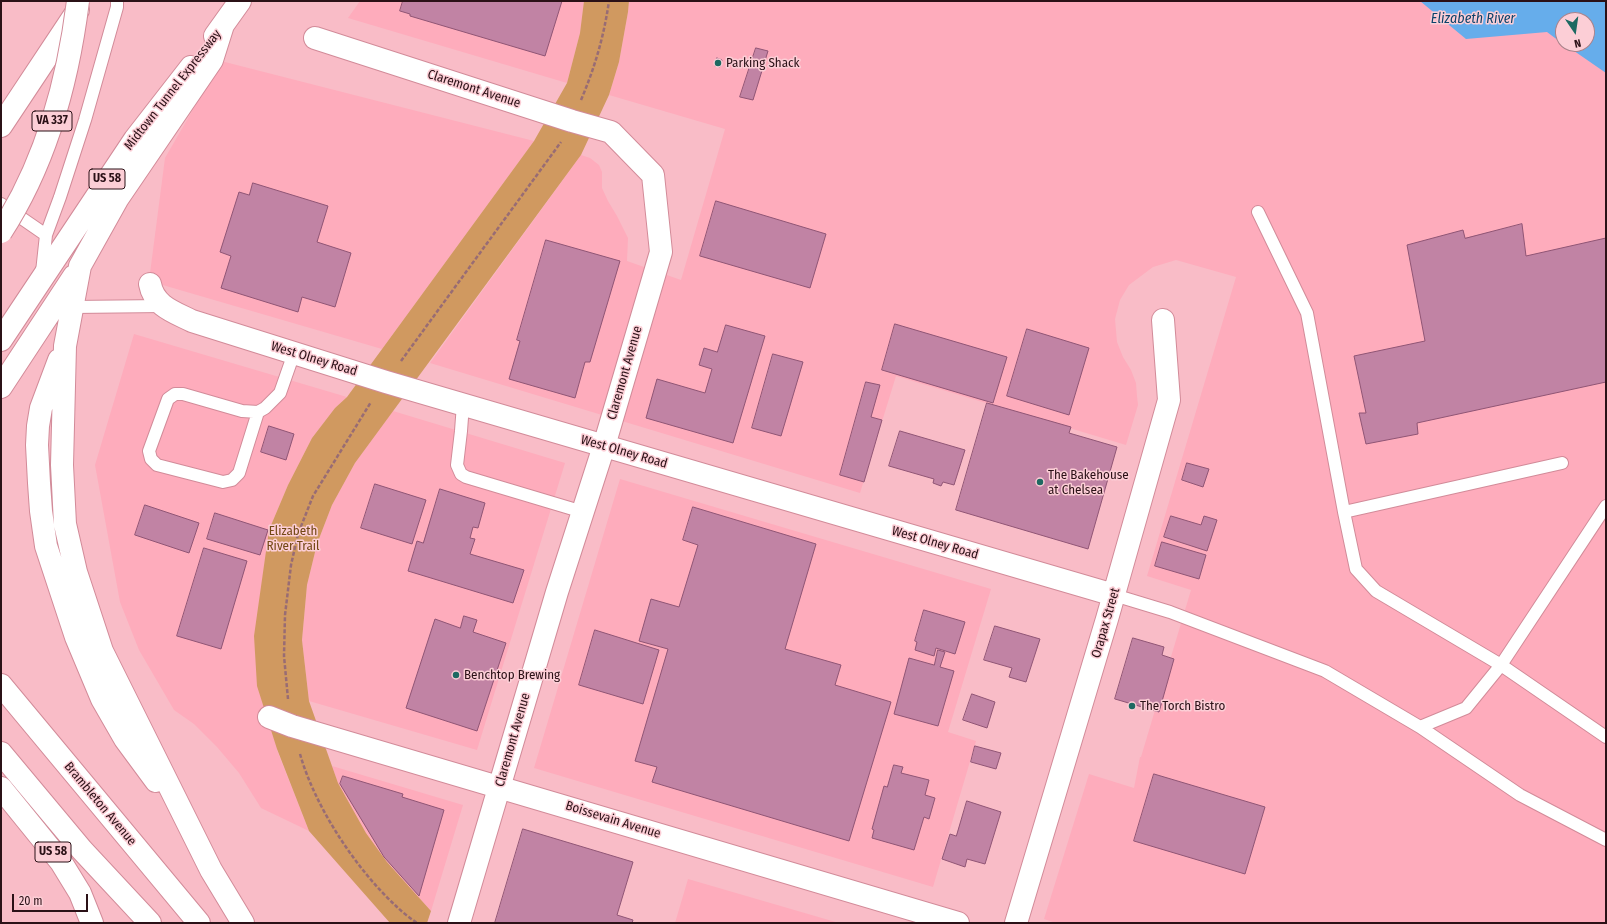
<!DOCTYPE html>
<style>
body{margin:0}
#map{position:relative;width:1607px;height:924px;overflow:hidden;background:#f9bcc7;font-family:"Fira Sans Condensed",sans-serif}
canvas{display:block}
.frame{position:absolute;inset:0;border:2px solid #2b1117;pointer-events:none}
.north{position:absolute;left:1555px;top:12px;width:40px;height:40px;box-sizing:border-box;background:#fcced6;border:1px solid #a8828a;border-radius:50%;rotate:167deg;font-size:11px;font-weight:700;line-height:16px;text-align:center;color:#2b1117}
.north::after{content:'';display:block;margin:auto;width:14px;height:18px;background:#1e6962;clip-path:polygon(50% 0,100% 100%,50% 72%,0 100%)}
.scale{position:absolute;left:12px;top:894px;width:76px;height:18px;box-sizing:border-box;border:2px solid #2b1117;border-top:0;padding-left:5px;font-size:12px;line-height:14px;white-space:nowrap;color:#2b1117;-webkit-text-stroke:3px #fcced6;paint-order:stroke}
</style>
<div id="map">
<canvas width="1607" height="924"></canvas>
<div class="frame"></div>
<div class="north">N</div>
<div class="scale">20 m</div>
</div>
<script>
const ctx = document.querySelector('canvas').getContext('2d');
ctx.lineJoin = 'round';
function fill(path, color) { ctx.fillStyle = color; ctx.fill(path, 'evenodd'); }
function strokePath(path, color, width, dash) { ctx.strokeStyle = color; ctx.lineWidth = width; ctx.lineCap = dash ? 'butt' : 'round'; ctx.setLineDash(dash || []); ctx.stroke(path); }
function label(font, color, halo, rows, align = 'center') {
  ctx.font = font + ' "Fira Sans Condensed",sans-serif'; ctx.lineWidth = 3; ctx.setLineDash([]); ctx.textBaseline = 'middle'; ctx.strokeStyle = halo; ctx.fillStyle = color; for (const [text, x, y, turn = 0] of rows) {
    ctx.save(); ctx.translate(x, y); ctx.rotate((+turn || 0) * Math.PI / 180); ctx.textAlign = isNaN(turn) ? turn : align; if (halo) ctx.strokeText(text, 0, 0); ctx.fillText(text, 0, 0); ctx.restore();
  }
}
const built = new Path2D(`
 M360,1H584L580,33L567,83L348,18Z
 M629,1H1574L1606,11V923H1056L1044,919L1089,774L1134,788L1140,757H1141L1191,590L1147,576L1236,277L1176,260L1153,267L1129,285L1120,300L1115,319L1117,342L1123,357L1131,370L1136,383L1137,396L1138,405L1126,445L896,376L860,493L430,363L581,155L590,158L599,165L602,172V188L608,201L617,216L628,238L627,261L681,280L725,129L609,95L619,62L628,12ZM1563,20H1587V44H1563Z
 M221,61L534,141L382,349L149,281L165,158Z
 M134,334L347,397L335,408L312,438L288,485L269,530L277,750L309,831L261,808L239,773L217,747L194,724L174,710L139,650L120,602L95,465Z
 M393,411L565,463L477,750L309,701L302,640L307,585L317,544L332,505L355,463Z
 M620,479L991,589L948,732L976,741L933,887L534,768Z
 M332,766L463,805L431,911L387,862L366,833L338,783Z
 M688,879L839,923H675Z`);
const green = new Path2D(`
 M584,1H629L628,12L619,62L609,95L581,155L355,463L332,505L317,544L307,585L302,640L309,701L338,783L366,833L387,862L431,911L427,923H390L309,831L277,749L257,686L254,636L269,530L288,485L312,438L335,408L347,397L534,141L567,83L580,33Z`);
const water = new Path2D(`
 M1420,1H1606V73L1564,44H1587V20H1563V44L1547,32L1466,39Z`);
const building = new Path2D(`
 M403,1H562L545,56L410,16V14L400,11Z
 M756,48L768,51L753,100L740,97Z
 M717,58L722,60L720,67L715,66Z
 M253,183L328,206L317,242L351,253L335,307L302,297L298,312L221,288L231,256L220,252L239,192L249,195Z
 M716,201L826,234L810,288L700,256Z
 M1522,224L1526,256L1606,238V382L1417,423L1418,434L1366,444L1359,413H1366L1354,356L1425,341L1407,245L1463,230L1465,238Z
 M546,240L620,261L590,362H585L575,398L509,379L520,341L517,340Z
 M895,324L1007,357L993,403L882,370Z
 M726,325L765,336L733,443L646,418L657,379L705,393L712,369L699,365L704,348L717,352Z
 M1027,329L1089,348L1069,415L1007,396Z
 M773,354L803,362L781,436L752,428Z
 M866,382L880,385L871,417L882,420L864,482L840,475Z
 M987,403L1071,427L1069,433L1117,447L1088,549L956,510Z
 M269,426L294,434L286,460L261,452Z
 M900,431L965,450L954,485L943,482L941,486L933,483L934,479L889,466Z
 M1187,463L1209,469L1203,487L1182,480Z
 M375,484L426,500L412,544L361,528Z
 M440,489L485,503L478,528L473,527L470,538L475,539L470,554L524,570L513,603L408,571L417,541L423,543Z
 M145,505L199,523L189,553L135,535Z
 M693,507L816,544L785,649L841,665L835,685L891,702L849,841L652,782L657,767L635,761L668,649L639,641L651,599L679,607L698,545L683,540Z
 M215,513L268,530L260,555L207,539Z
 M1171,516L1201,525L1204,516L1217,520L1207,551L1164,537Z
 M1162,542L1206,555L1199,579L1155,566Z
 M204,548L247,561L221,649L177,636Z
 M924,610L965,622L955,654L936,648L934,656L915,650L917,642L915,641Z
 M464,616L477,620L473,632L506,643L477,731L406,708L435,619L460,628Z
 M995,626L1040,639L1026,682L1009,677L1012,668L984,660Z
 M595,630L659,650L643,704L579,685Z
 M1133,638L1164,647L1162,655L1174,659L1159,712L1115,699Z
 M938,650L945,652L940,667L954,671L938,726L894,714L909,658L934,665Z
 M972,694L995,702L987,728L963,720Z
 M975,746L1001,753L996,769L971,762Z
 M894,765L903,767L901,773L929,780L925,795L935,798L929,819L924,817L914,850L872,838L874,830L872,829L884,786L887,787Z
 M1154,774L1265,807L1245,874L1134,841Z
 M343,776L403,794L402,797L444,810L419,896L384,857L340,784Z
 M967,801L1001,812L985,864L967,859L965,867L942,859L950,834L956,836Z
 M523,829L633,862L617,915L633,920L632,923H495Z`);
const path = new Path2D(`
 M581,100C595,67 604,36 609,1
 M401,361L561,142
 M288,699L284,656L285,615L291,565L298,534L313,496L371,402
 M300,754C315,807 356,869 396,906C402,912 410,918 417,923`);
const lane = new Path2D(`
 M1,204L46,235
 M1258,212L1307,313L1344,512L1356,569L1376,591L1501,665L1606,737
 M42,272L46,235L60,197L85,120L117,7V1
 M72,307L164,306
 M463,404L461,431L457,465L461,474L466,477L583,512
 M258,412L239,473L232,480L223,482L157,465L151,459L149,451L168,399L175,394H183L242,411L258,412L265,408L280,393L294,353
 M1344,512L1562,463
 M1114,595L1170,612L1325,671L1420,727L1520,795L1606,840
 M1420,727L1466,708L1501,665L1606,506`);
const street = new Path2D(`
 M315,38L572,121L611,132L653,175L661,252L604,446L557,592L459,923
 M150,284C154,306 174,312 192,321L386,382L1114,595
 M269,717L292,726L958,923
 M1016,923L1107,619L1169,400L1163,320`);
const secondary = new Path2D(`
 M1,685L199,923
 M1,753L82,850L150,923`);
const highway = new Path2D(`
 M223,25L212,60L118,198L80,266L65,346L62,465L65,524L76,572L102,651L211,870L243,923
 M215,36L240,1
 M1,126L78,10
 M1,340L135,139L191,67
 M59,360L41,408L38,426L37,445L39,483L41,511L46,546L76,637L102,699L125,739L156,781
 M1,387L74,276
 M1,788L61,862L80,893L92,923`);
const primaryBridge = new Path2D(`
 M1,232C46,163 68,81 78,1`);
const markers = [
 [718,63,4,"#1e6962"],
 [1040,482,4,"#1e6962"],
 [456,675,4,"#1e6962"],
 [1132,706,4,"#1e6962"]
];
const shields = [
 [52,121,40],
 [107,179,36],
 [53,852,36]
];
const shieldNames = [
 ["VA 337",52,121],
 ["US 58",107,179],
 ["US 58",53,852]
];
const poiNames = [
 ["Parking Shack",726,63],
 ["The Bakehouse",1048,475],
 ["at Chelsea",1048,490],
 ["Benchtop Brewing",464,675],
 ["The Torch Bistro",1140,706]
];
const streetNames = [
 ["Claremont Avenue",474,89,18],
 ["Midtown Tunnel Expressway",173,90,-52],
 ["West Olney Road",314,359,17],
 ["Claremont Avenue",625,373,-74],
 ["West Olney Road",624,452,16],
 ["West Olney Road",935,543,16],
 ["Orapax Street",1106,623,-74],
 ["Claremont Avenue",513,740,-74],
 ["Brambleton Avenue",100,804,50],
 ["Boissevain Avenue",613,820,17]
];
const parkNames = [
 ["Elizabeth",293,531],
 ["River Trail",293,546]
];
const waterNames = [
 ["Elizabeth River",1473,19]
];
fill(built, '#feacbc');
fill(green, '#d09960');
fill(water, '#66adeb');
fill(building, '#c183a4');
strokePath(building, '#905575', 1);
strokePath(lane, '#d28b99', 14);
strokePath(street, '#d28b99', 24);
strokePath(secondary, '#d28b99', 24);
strokePath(highway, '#d28b99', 24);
strokePath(path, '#986c74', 2.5, [4, 2]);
strokePath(lane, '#fff', 12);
strokePath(street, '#fff', 22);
strokePath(secondary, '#fff', 22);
strokePath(highway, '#fff', 22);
strokePath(primaryBridge, '#d28b99', 24, []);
strokePath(primaryBridge, '#fff', 22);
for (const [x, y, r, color] of markers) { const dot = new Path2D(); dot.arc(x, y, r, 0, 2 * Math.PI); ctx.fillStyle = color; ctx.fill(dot); strokePath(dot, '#fcced6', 1.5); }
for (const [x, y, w] of shields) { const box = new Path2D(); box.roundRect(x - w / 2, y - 10, w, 20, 3); ctx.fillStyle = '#fcced6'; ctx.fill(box); strokePath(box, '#2b1117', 1); }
label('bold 12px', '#2b1117', null, shieldNames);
label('13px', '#2b1117', '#fcced6', poiNames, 'left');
label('13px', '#2b1117', '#fcced6', streetNames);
label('13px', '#734814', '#fcced6', parkNames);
label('italic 14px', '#0b426a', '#fcced6', waterNames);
</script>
